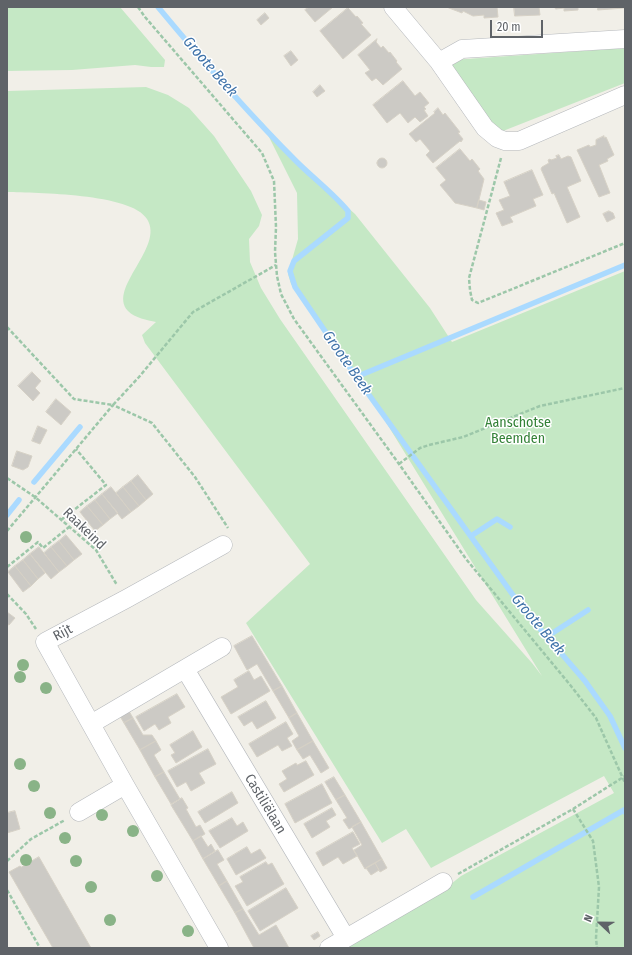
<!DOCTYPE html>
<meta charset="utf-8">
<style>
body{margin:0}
#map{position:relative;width:632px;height:955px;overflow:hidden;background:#f1efe8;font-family:"Fira Sans Condensed",sans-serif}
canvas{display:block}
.frame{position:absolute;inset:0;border:8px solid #5f6368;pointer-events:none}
.north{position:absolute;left:580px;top:903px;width:40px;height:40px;-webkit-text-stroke:3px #fff;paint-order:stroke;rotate:292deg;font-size:11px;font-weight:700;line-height:16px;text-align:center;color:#5f6368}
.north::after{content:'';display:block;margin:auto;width:14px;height:18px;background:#5f6368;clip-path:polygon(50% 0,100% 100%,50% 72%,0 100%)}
.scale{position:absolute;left:490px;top:20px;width:53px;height:18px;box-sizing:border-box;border:2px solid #5f6368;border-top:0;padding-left:5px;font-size:12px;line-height:14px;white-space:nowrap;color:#5f6368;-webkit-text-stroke:3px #fff;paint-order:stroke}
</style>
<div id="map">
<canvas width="632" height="955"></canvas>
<div class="frame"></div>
<div class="north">N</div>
<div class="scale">20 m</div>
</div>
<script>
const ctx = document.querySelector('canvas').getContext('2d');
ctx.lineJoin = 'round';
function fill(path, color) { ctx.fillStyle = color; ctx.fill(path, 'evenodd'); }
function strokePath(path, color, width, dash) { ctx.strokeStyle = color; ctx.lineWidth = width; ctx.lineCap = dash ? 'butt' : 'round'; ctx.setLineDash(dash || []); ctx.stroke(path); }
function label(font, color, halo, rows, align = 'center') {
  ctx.font = font + ' "Fira Sans Condensed",sans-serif'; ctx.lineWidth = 3; ctx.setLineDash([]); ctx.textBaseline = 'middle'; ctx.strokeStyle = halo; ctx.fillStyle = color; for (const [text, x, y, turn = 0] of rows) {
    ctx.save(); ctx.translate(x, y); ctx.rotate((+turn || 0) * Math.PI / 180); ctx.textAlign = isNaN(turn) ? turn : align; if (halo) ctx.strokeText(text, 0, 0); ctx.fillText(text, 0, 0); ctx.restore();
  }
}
const green = new Path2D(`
 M7,7H120L165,60L164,67H151L135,65L72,70L7,71Z
 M625,48V83L503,131L496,130L446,67L452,60Z
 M146,87L168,95L189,108L214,136L251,191L262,215L259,226L249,239L250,262L261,288L280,319L476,600L532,663L542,676L360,380L291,284L288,274L298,239L297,193L261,121L304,169L355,214L430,308L452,342L625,271V948H347L441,892L461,876L614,793L604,776L431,868L406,829L382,843L246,623L310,564L145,343L142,335L156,322C147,320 135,318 128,311C107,288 165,247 147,219C131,193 36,193 7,192V91Z`);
const stream = new Path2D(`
 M158,7C202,60 247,112 296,161C313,178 333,193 348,211V218L294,261L290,271L295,287L359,381L523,609L585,681L610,716L625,748
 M356,377L625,265
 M34,482L80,427
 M7,515L19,500
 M471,536L497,519L510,527
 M548,636L588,610
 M473,897L624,810L625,812`);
const building = new Path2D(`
 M309,7H333L315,22L305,10Z
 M450,7H497L498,17L484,18V15L473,16L463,11L462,13L449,8Z
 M514,7H539L540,15L515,16Z
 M555,7H578V10L564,11V8L556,9Z
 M598,7H624V8L598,10Z
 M348,8L356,17L357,16L363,23L361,24L371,35L343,59L320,31Z
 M265,13L269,18L261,25L257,20Z
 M377,39L376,42L381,48L383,46L389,53L390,52L397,61L396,62L402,69L383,85L376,78L372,81L365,73L370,70L358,55Z
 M291,51L298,60L291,66L284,56Z
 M403,81L415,96L420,92L429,103L424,107L426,109L424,110L428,116L420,122L415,117L408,123L400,113L387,123L373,105Z
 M320,85L325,91L317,97L313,92Z
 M438,108L443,115L445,113L460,132L458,133L463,139L461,142L460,141L433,163L426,155L430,151L420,139L416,142L409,134L435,113L434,112Z
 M604,136V138L606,137L614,155L607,159L608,161L599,165L610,193L599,197L577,150L589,145L590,147L596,145V140Z
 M460,149L470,161L472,159L480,169L478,171L484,179L477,208L455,203L440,185L446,180L436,168Z
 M559,155L561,159L568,156L571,157L581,181L567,187L580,217L567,223L554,193L552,194L541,169L542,167L549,163L548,160L550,159L551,160L557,158L556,156Z
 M377 163a5 5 0 1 1 10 0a5 5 0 1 1-10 0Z
 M532,170L543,195L533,199L536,206L510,217L513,222L502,226L496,213L504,210L499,200L510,196L504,182Z
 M479,200L486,202L484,210L477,208Z
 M609,211L613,213L615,218L607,222L603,214Z
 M32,372L41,381L35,388L40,393L33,401L18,386Z
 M56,399L71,412L61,425L46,412Z
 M38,426L47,430L40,444L32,441Z
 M17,451L32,456L28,467L23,470L12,466Z
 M138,475L153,494L146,500L131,481Z
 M131,481L146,500L139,506L123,487Z
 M111,487L131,512L122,519L102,494Z
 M123,487L139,506L131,512L116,493Z
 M102,494L118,513L110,519L95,500Z
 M95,500L110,519L103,525L87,506Z
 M87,506L103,525L95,531L80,512Z
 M66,535L82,554L74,560L59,541Z
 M59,541L74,560L67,566L51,547Z
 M39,547L59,572L51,579L30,554Z
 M51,547L67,566L59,572L44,553Z
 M30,554L45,573L38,579L23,560Z
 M23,560L38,579L31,586L15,566Z
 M15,566L31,586L23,592L8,572Z
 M7,612L15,618L9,625L7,624Z
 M252,636L282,686L273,691L257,664L247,670L234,646Z
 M249,671L254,680L261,676L270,691L231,714L221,697L238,687L234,680Z
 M282,686L297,713L289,718L273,691Z
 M177,694L185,707L168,717L171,723L159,730L155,724L144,731L136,717Z
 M266,701L276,718L257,729L252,721L244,726L238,717Z
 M126,706L133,718L124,723L117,711Z
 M297,713L313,741L297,750L292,741L299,736L289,718Z
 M133,718L143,735H152L156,741L140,750L124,723Z
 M286,722L293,734L287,738L292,746L282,751L278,745L257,757L249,744Z
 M193,731L202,747L176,763L171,755L175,753L170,745Z
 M156,741L161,750L154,755L164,772L155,777L140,750Z
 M313,741L329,768L321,773L310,755L303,759L297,750Z
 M208,749L216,764L199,773L205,783L191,791L186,782L177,787L168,771Z
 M306,761L314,775L284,792L279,784L287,779L282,771L296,763L297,765Z
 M164,772L180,799L171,804L155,777Z
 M334,777L345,795L336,800L325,782Z
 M322,784L332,803L295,823L285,804Z
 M232,792L238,803L205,823L198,812Z
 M345,795L361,822L349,829L343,820L347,818L336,800Z
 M182,798L188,808L186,809L196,827L200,825L205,834L193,841L171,805Z
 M332,808L336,815L326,821L330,827L312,838L304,824Z
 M15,811L20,829L7,833V813Z
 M232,818L237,826L243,822L248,831L220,848L209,831Z
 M361,822L382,859L365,869L354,850L362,845L352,827Z
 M353,832L360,844L352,848L357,856L343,864L338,857L323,866L316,853Z
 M201,836L208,847L211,844L215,851L203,859L193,841Z
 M247,847L251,854L260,849L266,858L236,875L227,859Z
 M218,850L224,860L217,864L227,881L219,886L203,859Z
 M39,857L91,948H53L9,872L20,866L21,867Z
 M382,859L387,868L380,872L375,863Z
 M266,862L268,865L272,863L284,884L247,906L235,886L243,882L240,877Z
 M375,863L379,870L371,875L366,868Z
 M227,881L243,909L235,913L219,886Z
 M286,888L298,908L260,931L248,911Z
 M243,909L259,935L276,925L289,948H254L235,913Z
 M318,932L320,936L314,940L311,936Z`);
const path = new Path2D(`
 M138,7L145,17L262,153L274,181L276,227L275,252L277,276L281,294L294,319L399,464L466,559L571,686L596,718L625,783
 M501,158L469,278L470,290L472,300L478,303L625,243
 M7,327L74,399L113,405L139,377L193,312L276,265
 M399,464L420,448L429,445L463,437L540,406L625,388
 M7,478L35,497L96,550L117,585
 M61,520L106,485L76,449
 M7,531L113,405L152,423L195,477L228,528
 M7,567L38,542L43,548L69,527
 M7,594L26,614L36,629
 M573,809L593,841L599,887L596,938L597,948
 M7,861L31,839L65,820
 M458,874L573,809L625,776
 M7,890L40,948`);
const minor = new Path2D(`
 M393,7L439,62L485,128L497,138L505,141H519L625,95
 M439,62L462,49L625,39
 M185,669L346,938
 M91,724L222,647
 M79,812L125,785
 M219,948L125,785L45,642L126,599L223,545
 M329,948L443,882`);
const trees = [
 [26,537],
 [23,665],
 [20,677],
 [46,688],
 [20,764],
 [34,786],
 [50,813],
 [102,815],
 [133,831],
 [65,838],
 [26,860],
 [76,861],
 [157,876],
 [91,887],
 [110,920],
 [188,931]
];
const parkNames = [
 ["Aanschotse",518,423],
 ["Beemden",518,439]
];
const streetNames = [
 ["Raakeind",84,529,44],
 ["Rijt",63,633,-28],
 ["Castiliëlaan",265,804,59]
];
const waterNames = [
 ["Groote Beek",210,67,49],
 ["Groote Beek",347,363,55],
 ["Groote Beek",538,625,50]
];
fill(green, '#c5e8c5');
strokePath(stream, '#aadaff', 5.5);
fill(building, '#cccac5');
strokePath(building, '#d6d1c6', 1);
strokePath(minor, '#b5b8bc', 19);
strokePath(path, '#9cc7a9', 2.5, [4, 2]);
strokePath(minor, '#fff', 18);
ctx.fillStyle = '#89b387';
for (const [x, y] of trees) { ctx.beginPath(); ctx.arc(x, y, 6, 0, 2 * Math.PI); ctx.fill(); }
label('14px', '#348238', '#fff', parkNames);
label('14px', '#5f6368', '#fff', streetNames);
label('italic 15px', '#4174aa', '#fff', waterNames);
</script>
